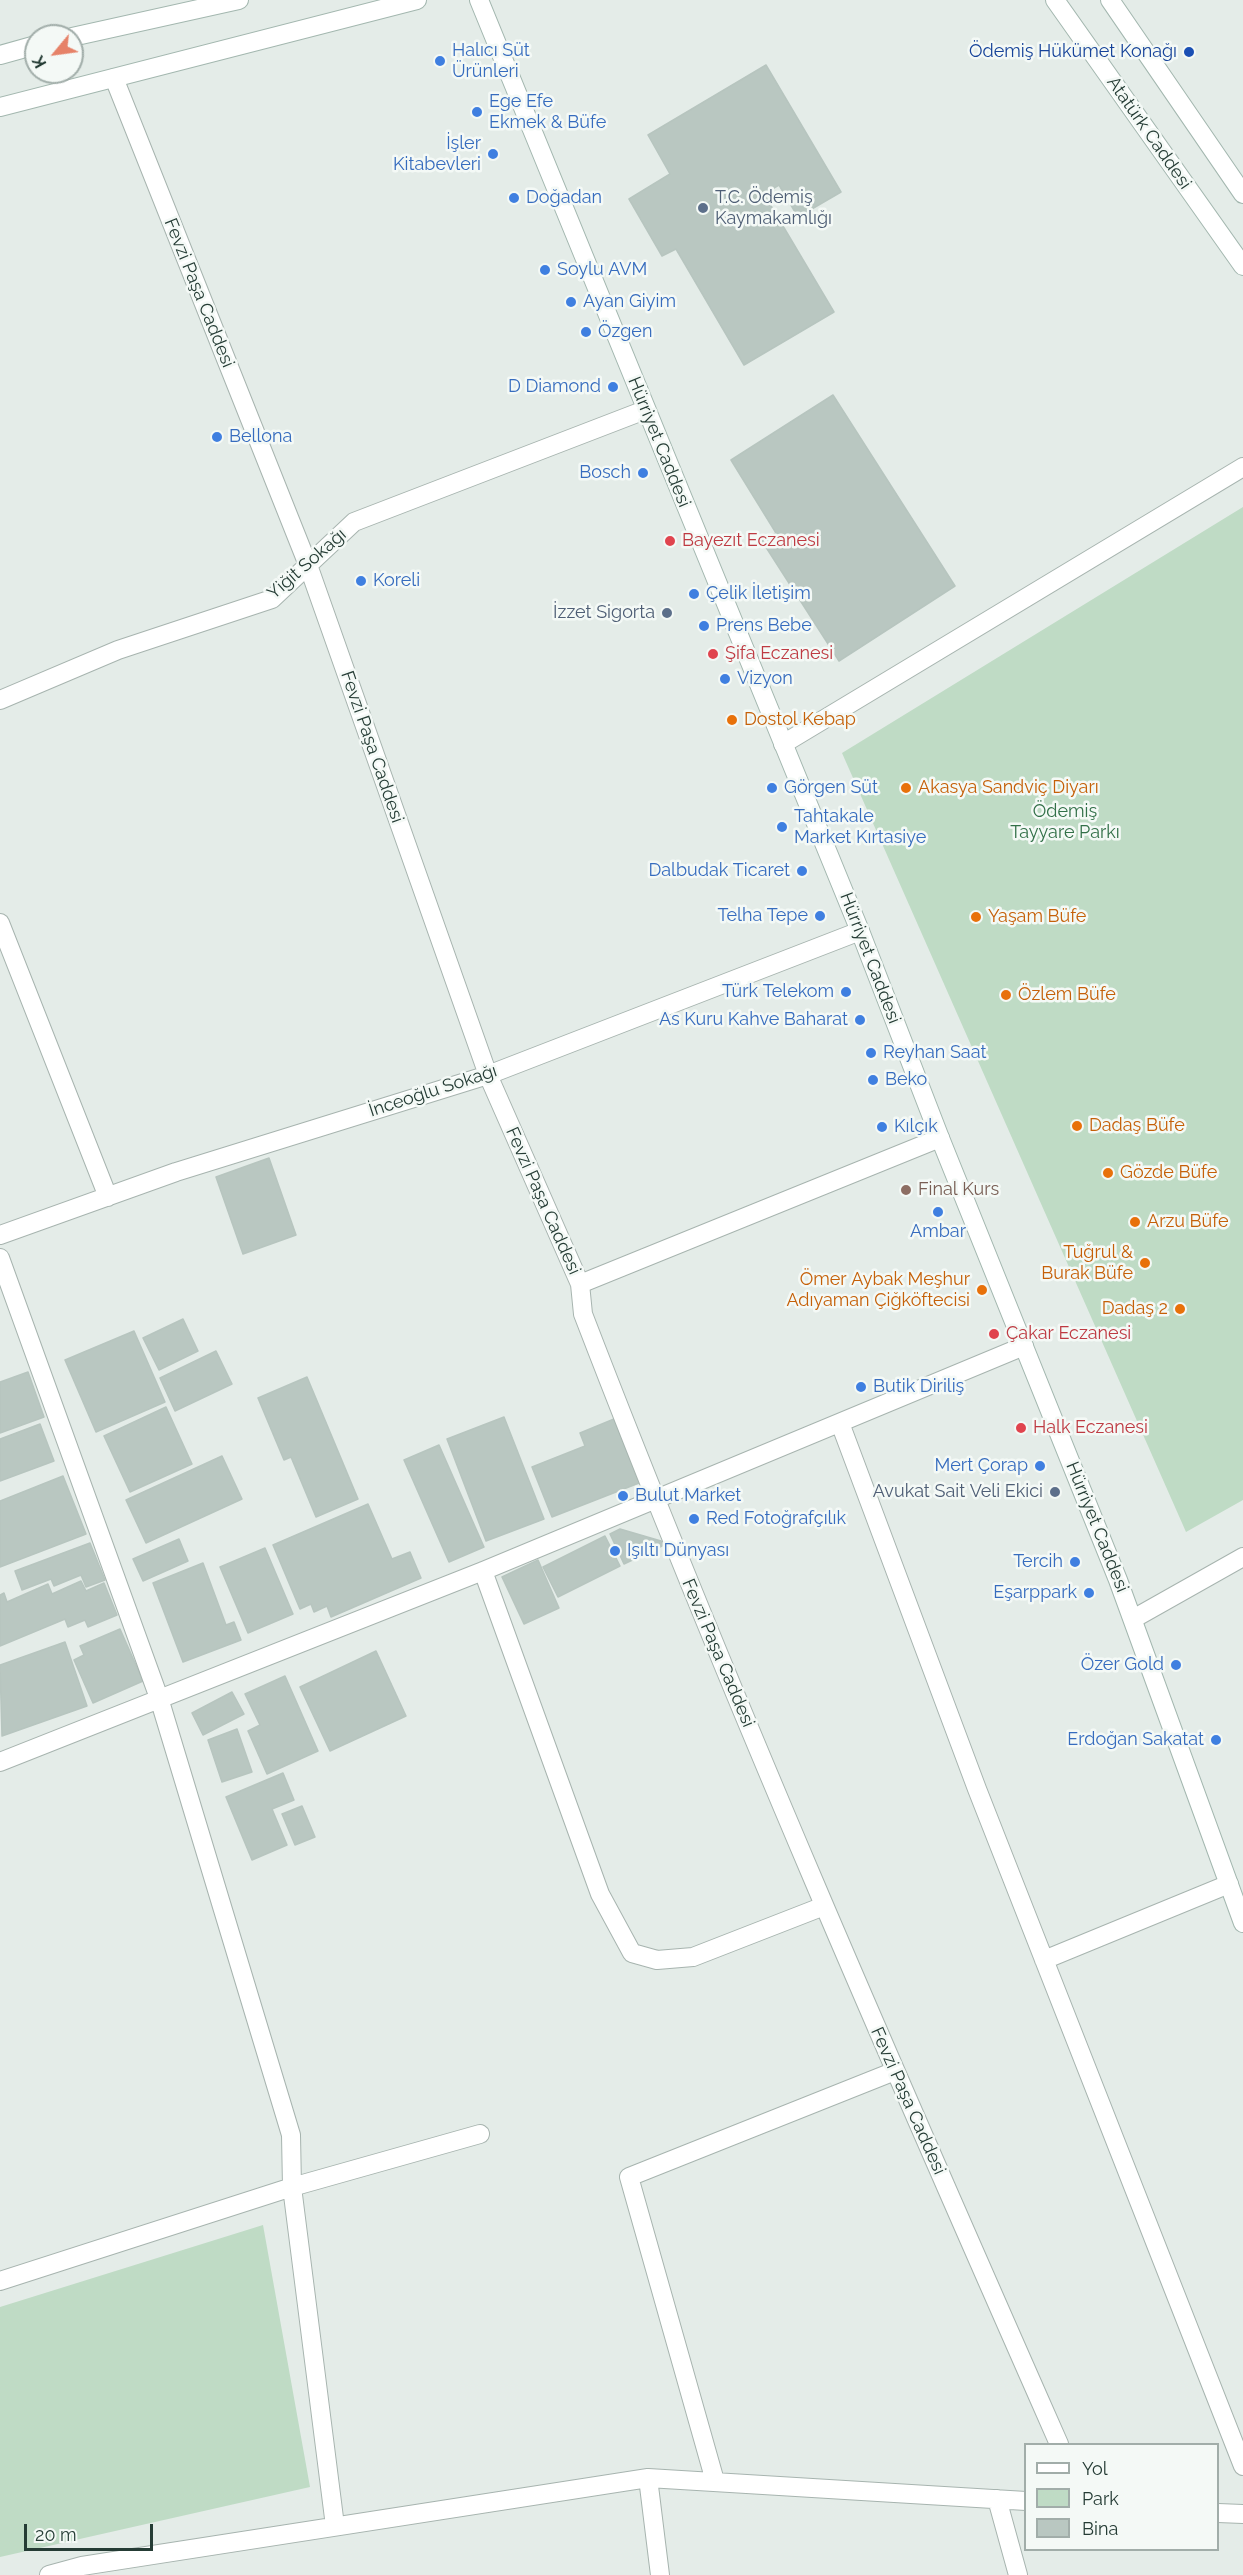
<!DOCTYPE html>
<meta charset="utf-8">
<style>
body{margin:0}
#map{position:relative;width:1243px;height:2575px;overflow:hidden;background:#e4ece8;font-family:Raleway,sans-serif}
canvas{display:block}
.legend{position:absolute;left:1024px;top:2443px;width:195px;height:108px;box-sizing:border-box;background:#f4f9f6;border:2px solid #a1ada9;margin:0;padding:8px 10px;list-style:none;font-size:18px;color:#253c35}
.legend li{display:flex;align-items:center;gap:12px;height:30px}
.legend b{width:30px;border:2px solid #a1ada9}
.north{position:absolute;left:24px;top:24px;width:60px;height:60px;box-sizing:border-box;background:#f4f9f6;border:2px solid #a1ada9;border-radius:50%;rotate:241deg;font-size:16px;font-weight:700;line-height:24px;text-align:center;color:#253c35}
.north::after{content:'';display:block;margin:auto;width:21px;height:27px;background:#e68268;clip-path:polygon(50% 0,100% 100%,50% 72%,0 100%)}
.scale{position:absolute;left:24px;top:2524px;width:129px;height:27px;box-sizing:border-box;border:3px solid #253c35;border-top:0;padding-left:8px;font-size:18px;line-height:21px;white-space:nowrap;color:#253c35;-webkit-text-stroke:4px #f4f9f6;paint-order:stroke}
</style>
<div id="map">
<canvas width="1243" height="2575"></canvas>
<ul class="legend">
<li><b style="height:8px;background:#fff"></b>Yol</li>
<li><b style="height:16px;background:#bfdbc5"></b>Park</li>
<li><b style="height:16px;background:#b9c7c1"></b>Bina</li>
</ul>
<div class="north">K</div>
<div class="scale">20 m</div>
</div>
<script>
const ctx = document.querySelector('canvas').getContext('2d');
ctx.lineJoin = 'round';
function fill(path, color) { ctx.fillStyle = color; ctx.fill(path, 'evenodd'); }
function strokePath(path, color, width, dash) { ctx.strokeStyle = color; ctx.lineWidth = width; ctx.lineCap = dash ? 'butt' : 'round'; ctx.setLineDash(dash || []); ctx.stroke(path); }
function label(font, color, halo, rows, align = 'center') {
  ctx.font = font + ' Raleway,sans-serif'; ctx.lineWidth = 5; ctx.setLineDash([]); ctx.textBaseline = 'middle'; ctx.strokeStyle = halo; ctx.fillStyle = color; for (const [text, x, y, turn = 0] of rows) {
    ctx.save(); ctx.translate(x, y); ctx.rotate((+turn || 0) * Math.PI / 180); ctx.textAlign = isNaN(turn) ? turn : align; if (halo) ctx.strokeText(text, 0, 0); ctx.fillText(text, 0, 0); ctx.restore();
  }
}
const green = new Path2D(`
 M1243,507V1500L1186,1532L842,753Z
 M263,2225L310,2487L0,2557V2307Z`);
const building = new Path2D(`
 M766,65L841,192L798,217L779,185L764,194L834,312L744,365L676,249L662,256L629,199L670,174L648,135Z
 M833,395L955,586L839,661L762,541L776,533L731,460Z
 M269,1158L296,1235L243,1254L216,1177Z
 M183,1319L198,1351L159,1370L143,1338Z
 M134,1331L165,1402L96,1432L65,1360Z
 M216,1351L232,1384L175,1411L160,1378Z
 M28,1372L44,1417L0,1433V1382Z
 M307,1377L358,1499L316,1517L291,1457L284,1460L258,1398Z
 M166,1407L192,1464L130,1492L104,1436Z
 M504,1417L544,1519L486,1541L447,1439Z
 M614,1419L639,1483L552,1517L532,1467L585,1446L580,1433Z
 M40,1424L54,1461L0,1481V1439Z
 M439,1445L484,1547L449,1562L404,1460Z
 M222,1456L242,1499L146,1543L126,1500Z
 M63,1476L86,1534L0,1567V1501Z
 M368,1504L392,1559L410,1552L421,1578L331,1617L327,1606L314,1612L311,1604L300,1609L273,1545Z
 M620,1529L661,1541L664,1545L624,1564L610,1534Z
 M605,1536L620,1566L558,1597L543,1567Z
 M179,1539L188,1561L143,1581L133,1559Z
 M90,1543L105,1580L86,1587L81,1575L54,1586L51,1579L22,1590L15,1571Z
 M265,1548L293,1614L248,1633L220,1567Z
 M538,1560L559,1608L524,1624L502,1577Z
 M203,1563L226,1625L234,1622L241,1640L183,1662L153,1583Z
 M81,1581L86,1591L104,1583L117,1615L88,1627L85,1620L68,1627L65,1619L0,1646V1595L4,1593L7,1602L48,1584L52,1594Z
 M120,1629L143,1681L93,1703L74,1660L84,1655L80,1646Z
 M65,1642L87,1706L2,1736L0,1665Z
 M376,1651L406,1716L330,1751L300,1687Z
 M285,1676L318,1751L267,1774L248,1731L260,1725L245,1694Z
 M232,1692L244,1714L203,1735L192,1713Z
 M237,1729L252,1772L222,1782L208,1740Z
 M283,1773L294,1800L272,1809L287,1845L252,1860L226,1797Z
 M302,1806L315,1837L295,1845L282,1814Z`);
const street = new Path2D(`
 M114,78L308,565L488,1075L580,1284L583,1314C730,1696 894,2070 1059,2444
 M0,700L118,650L272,599L354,522L645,410
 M783,744L1243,467
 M0,923L108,1197
 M0,1235L176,1172L488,1075L860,931
 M0,1258L159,1698L291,2135L292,2187L335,2526
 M580,1284L940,1138
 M840,1423L977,1789L1243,2466
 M483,1571L600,1894L632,1953L657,1960L693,1957L824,1906
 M1133,1619L1243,1557
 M0,1762L483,1571L1024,1346
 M1044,1960L1229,1884
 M0,2281L292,2187L480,2134
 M648,2478L660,2575
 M715,2481L629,2177L895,2071
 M997,2499L1018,2575
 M1218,2513L1243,2514
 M49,2575L82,2566L648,2478L1026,2501`);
const secondary = new Path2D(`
 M479,0L860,931L940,1138L1118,1580L1243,1923
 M1055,0L1243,266
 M1110,0L1243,194
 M72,37L239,0
 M0,55L36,45
 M0,107L417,0`);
const markers = [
 [1189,52,6,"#1a4fb4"],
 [440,61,6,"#3f7fe0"],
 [477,112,6,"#3f7fe0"],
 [493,154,6,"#3f7fe0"],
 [514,198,6,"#3f7fe0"],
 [703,208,6,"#5c6f8a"],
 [545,270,6,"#3f7fe0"],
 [571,302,6,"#3f7fe0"],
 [586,332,6,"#3f7fe0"],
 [613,387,6,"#3f7fe0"],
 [217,437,6,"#3f7fe0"],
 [643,473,6,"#3f7fe0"],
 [670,541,6,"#e0444e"],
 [361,581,6,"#3f7fe0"],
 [694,594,6,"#3f7fe0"],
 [667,613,6,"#5c6f8a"],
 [704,626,6,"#3f7fe0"],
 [713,654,6,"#e0444e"],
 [725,679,6,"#3f7fe0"],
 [732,720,6,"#e8710a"],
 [772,788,6,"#3f7fe0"],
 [906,788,6,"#e8710a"],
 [782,827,6,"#3f7fe0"],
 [802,871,6,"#3f7fe0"],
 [820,916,6,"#3f7fe0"],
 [976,917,6,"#e8710a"],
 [846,992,6,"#3f7fe0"],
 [1006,995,6,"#e8710a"],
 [860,1020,6,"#3f7fe0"],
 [871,1053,6,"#3f7fe0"],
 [873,1080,6,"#3f7fe0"],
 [1077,1126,6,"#e8710a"],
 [882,1127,6,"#3f7fe0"],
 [1108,1173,6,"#e8710a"],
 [906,1190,6,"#8d6e63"],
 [938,1212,6,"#3f7fe0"],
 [1135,1222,6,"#e8710a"],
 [1145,1263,6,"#e8710a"],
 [982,1290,6,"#e8710a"],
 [1180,1309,6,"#e8710a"],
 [994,1334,6,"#e0444e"],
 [861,1387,6,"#3f7fe0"],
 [1021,1428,6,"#e0444e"],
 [1040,1466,6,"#3f7fe0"],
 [1055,1492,6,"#5c6f8a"],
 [623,1496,6,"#3f7fe0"],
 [694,1519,6,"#3f7fe0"],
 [615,1551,6,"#3f7fe0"],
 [1075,1562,6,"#3f7fe0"],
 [1089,1593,6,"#3f7fe0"],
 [1176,1665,6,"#3f7fe0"],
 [1216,1740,6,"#3f7fe0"]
];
const shopNames = [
 ["Halıcı Süt",452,51],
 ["Ürünleri",452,72],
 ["Ege Efe",489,102],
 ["Ekmek & Büfe",489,123],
 ["İşler",481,144,"right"],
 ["Kitabevleri",481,165,"right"],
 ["Doğadan",526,198],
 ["Soylu AVM",557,270],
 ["Ayan Giyim",583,302],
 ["Özgen",598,332],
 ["D Diamond",601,387,"right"],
 ["Bellona",229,437],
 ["Bosch",631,473,"right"],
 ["Koreli",373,581],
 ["Çelik İletişim",706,594],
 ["Prens Bebe",716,626],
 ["Vizyon",737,679],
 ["Görgen Süt",784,788],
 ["Tahtakale",794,817],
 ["Market Kırtasiye",794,838],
 ["Dalbudak Ticaret",790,871,"right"],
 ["Telha Tepe",808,916,"right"],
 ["Türk Telekom",834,992,"right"],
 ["As Kuru Kahve Baharat",848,1020,"right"],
 ["Reyhan Saat",883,1053],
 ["Beko",885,1080],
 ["Kılçık",894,1127],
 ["Ambar",938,1232,"center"],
 ["Butik Diriliş",873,1387],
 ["Mert Çorap",1028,1466,"right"],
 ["Bulut Market",635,1496],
 ["Red Fotoğrafçılık",706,1519],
 ["Işıltı Dünyası",627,1551],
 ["Tercih",1063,1562,"right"],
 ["Eşarppark",1077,1593,"right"],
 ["Özer Gold",1164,1665,"right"],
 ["Erdoğan Sakatat",1204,1740,"right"]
];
const transitNames = [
 ["Ödemiş Hükümet Konağı",1177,52]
];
const streetNames = [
 ["Atatürk Caddesi",1149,133,55],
 ["Fevzi Paşa Caddesi",199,293,68],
 ["Hürriyet Caddesi",659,442,68],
 ["Yiğit Sokağı",307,564,-41],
 ["Fevzi Paşa Caddesi",372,747,71],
 ["Hürriyet Caddesi",870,958,69],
 ["İnceoğlu Sokağı",433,1091,-18],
 ["Fevzi Paşa Caddesi",543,1201,66],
 ["Hürriyet Caddesi",1097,1527,68],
 ["Fevzi Paşa Caddesi",718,1653,67],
 ["Fevzi Paşa Caddesi",908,2101,66]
];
const serviceNames = [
 ["T.C. Ödemiş",715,198,"left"],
 ["Kaymakamlığı",715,219,"left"],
 ["İzzet Sigorta",655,613],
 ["Avukat Sait Veli Ekici",1043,1492]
];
const healthNames = [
 ["Bayezıt Eczanesi",682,541],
 ["Şifa Eczanesi",725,654],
 ["Çakar Eczanesi",1006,1334],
 ["Halk Eczanesi",1033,1428]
];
const foodNames = [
 ["Dostol Kebap",744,720],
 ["Akasya Sandviç Diyarı",918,788],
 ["Yaşam Büfe",988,917],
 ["Özlem Büfe",1018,995],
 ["Dadaş Büfe",1089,1126],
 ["Gözde Büfe",1120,1173],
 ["Arzu Büfe",1147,1222],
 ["Tuğrul &",1133,1253,"right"],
 ["Burak Büfe",1133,1274,"right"],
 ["Ömer Aybak Meşhur",970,1280,"right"],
 ["Adıyaman Çiğköftecisi",970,1301,"right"],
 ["Dadaş 2",1168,1309,"right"]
];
const parkNames = [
 ["Ödemiş",1065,812],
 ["Tayyare Parkı",1065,833]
];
const educationNames = [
 ["Final Kurs",918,1190]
];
fill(green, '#bfdbc5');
fill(building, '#b9c7c1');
strokePath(building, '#b7c5bf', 1.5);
strokePath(street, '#a7b4af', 20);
strokePath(secondary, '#a3b7af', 20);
strokePath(street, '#fff', 18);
strokePath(secondary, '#fff', 18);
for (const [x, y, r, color] of markers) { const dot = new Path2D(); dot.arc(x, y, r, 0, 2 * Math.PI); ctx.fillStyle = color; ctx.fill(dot); strokePath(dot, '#f4f9f6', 2); }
label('18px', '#366cbe', '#f4f9f6', shopNames, 'left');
label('18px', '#164399', '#f4f9f6', transitNames, 'right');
label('18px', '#253c35', '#f4f9f6', streetNames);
label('18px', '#4e5e75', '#f4f9f6', serviceNames, 'right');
label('18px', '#be3a42', '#f4f9f6', healthNames, 'left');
label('18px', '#c56008', '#f4f9f6', foodNames, 'left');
label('18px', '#327048', '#f4f9f6', parkNames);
label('18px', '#785e54', '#f4f9f6', educationNames, 'left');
</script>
